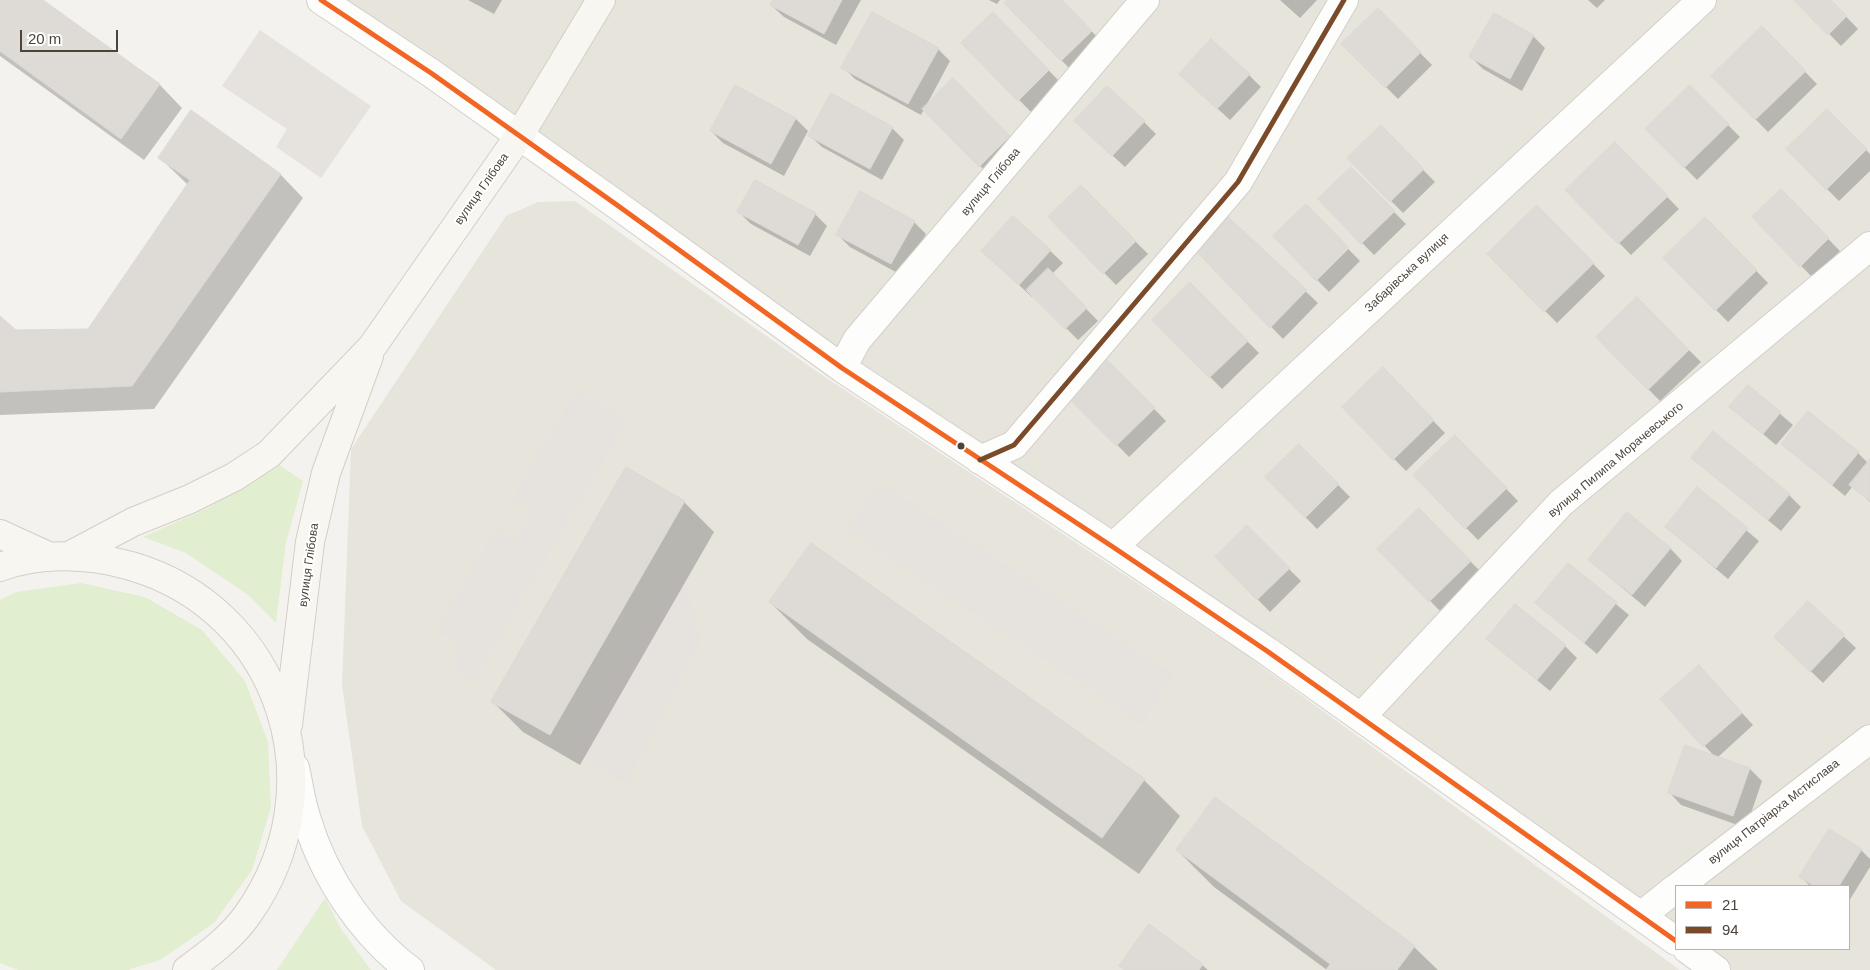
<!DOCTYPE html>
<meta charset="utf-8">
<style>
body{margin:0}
#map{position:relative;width:1870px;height:970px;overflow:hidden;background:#f4f2ee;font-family:Helvetica,sans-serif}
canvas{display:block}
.legend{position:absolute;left:1675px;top:885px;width:175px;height:65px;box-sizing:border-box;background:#fff;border:1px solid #b7b4b0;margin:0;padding:6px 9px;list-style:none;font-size:15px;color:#4b4439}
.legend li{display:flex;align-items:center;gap:10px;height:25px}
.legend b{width:25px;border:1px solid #b7b4b0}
.scale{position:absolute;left:20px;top:30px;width:98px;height:22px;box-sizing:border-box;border:2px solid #4b4439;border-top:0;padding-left:6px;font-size:15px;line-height:18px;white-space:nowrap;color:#4b4439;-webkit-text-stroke:4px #fff;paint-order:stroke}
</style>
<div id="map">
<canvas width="1870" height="970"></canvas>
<ul class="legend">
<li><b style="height:6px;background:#f26522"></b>21</li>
<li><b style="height:6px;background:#7a4b2a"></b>94</li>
</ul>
<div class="scale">20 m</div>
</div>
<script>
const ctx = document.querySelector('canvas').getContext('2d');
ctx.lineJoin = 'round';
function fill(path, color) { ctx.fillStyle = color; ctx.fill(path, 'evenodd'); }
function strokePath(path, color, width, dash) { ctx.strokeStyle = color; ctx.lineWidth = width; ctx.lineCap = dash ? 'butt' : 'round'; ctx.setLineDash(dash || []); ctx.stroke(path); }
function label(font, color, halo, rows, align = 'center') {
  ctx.font = font + ' Helvetica,sans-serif'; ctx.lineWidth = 4; ctx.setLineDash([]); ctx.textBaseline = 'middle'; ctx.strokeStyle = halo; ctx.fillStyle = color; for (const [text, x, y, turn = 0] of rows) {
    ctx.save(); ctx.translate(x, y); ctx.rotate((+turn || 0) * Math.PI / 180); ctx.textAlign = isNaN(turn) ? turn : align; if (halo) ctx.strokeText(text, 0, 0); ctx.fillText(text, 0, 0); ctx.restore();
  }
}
const residential = new Path2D(`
 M321,0H1870V970H1716L1687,949H1849V886H1676V941Z
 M575,201L816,371L1243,653L1680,970H496L401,901L362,826L342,685L351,449L506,216L538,202Z`);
const green = new Path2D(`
 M278,464L303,481L286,543L276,623L248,595L186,553L143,537L208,508Z
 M81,583L145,597L202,630L245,681L268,742L271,807L252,870L214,923L160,960L127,970H18L0,963V600L16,592Z
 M325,898L341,929L371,970H277Z`);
const parking = new Path2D(`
 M260,30L371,106L321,178L276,147L287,129L222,86Z
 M577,390L628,420L473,681L451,667L463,647L436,631L496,529L516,541L534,512L513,498Z
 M879,482L1174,675L1142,724L847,530Z
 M682,567L701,640L626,784L570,749Z`);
const shadow = new Path2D(`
 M0,0H41L160,85L182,108L144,160L0,56Z
 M468,0H502L494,14Z
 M774,0H861L836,45L784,17L771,5Z
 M989,0H1000L997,4Z
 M1010,0H1061L1104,44L1074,73L1006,4Z
 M1280,0H1317L1300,18Z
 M1588,0H1605L1597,8Z
 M1796,0H1830L1858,29L1841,46Z
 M1378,10L1432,65L1398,99L1343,44Z
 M993,14L1061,83L1031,112L963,43Z
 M1762,28L1817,84L1768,132L1713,76Z
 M1533,36L1545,48L1522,91L1483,69L1471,57Z
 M938,49L950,61L926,106L953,80L1021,149L992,178L924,109L921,115L855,79L843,67Z
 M1249,75L1261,87L1230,120L1193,86Z
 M736,86L796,119L808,131L784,176L723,143L711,131Z
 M1690,87L1740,137L1697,180L1647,129Z
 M1827,110L1870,154V171L1839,201L1787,149Z
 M191,112L281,175L303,198L154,409L0,415V317L15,332L89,331L188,185L160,158Z
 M1144,122L1156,134L1125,167L1088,133Z
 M1381,127L1435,182L1403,213L1349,158Z
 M892,128L904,140L882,180L822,147L809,135Z
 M1615,143L1679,209L1631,255L1567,190Z
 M1351,169L1406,224L1374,255L1319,199Z
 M1081,187L1148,254L1116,285L1050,217Z
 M1781,191L1840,251L1813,278L1753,217Z
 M1306,206L1360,261L1329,292L1274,236Z
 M1537,207L1605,276L1557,323L1489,254Z
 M739,212L815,214L827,226L810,256L751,224Z
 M1014,217L1063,263L1052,274L1098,321L1078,340L1033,295L1032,297L995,263Z
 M1227,218L1318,303L1283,339L1198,251Z
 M1705,218L1768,283L1728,322L1665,258Z
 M914,222L926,234L903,276L850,247L838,235Z
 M1190,284L1259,353L1222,389L1154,320Z
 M1637,298L1701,362L1660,401L1597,337Z
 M1107,361L1166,421L1129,457L1070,397Z
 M1383,369L1445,433L1406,471L1343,407Z
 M1748,386L1793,425L1776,445L1731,407Z
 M1455,436L1518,501L1478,540L1415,476Z
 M1783,444L1858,453L1868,463L1870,461V502L1853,486L1845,496Z
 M1299,445L1350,497L1317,529L1266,477Z
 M1693,458L1789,495L1801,507L1781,531Z
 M1697,489L1759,541L1728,579L1666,527Z
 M684,502L714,532L580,765L523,732L492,701Z
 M1419,510L1483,574L1442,613L1379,549Z
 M1247,527L1301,581L1270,612L1216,557Z
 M1670,548L1682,561L1645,607L1589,560Z
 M1568,564L1629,615L1597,654L1537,603Z
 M770,602L1144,780L1180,816L1139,874L807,639Z
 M1808,603L1856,648L1823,683L1788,649Z
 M1488,639L1565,646L1577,658L1550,691Z
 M1711,679L1753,725L1717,758L1750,769L1762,781L1746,828L1681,805L1669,792L1715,757L1662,700Z
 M1177,850L1414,947L1438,970H1327L1214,887Z
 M1861,850L1870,859V867L1849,901V886H1810L1801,877Z
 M1202,965L1208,970H1124Z`);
const building = new Path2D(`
 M0,0H43L160,84L121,139L0,51Z
 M773,0H842L824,34L770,5Z
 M1008,0H1062L1092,31L1061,61L1004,3Z
 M1794,0H1831L1847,16L1828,35Z
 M1378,8L1421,52L1385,88L1341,44Z
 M872,12L939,48L908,104L841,68Z
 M993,12L1049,70L1018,101L961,43Z
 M1494,13L1534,35L1510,79L1469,57Z
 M1762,26L1806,71L1755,120L1711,76Z
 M1211,39L1250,74L1217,109L1179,74Z
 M953,78L1010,136L979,167L922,109Z
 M735,85L796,118L771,164L710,131Z
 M1690,85L1729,124L1684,168L1645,129Z
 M1107,86L1145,121L1112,156L1074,121Z
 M831,93L893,127L870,169L808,136Z
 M1827,109L1867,149L1826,190L1786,149Z
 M191,110L281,174L132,386L0,392V316L16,330L88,329L190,180L158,158Z
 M1381,125L1424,169L1390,202L1347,158Z
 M1615,142L1668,196L1618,244L1565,190Z
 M1351,167L1395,211L1361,244L1318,199Z
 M755,180L816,213L798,245L737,212Z
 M1081,185L1136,241L1103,274L1048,217Z
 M1781,189L1829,238L1800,267L1752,217Z
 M860,191L915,221L891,264L836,235Z
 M1306,204L1349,248L1316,281L1273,236Z
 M1537,205L1594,263L1544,312L1487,254Z
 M1013,216L1051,250L1019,285L981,251Z
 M1227,216L1307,290L1270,328L1196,251Z
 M1705,217L1757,270L1715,311L1663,258Z
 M1048,268L1087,308L1065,329L1026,290Z
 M1190,282L1248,341L1209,378L1152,320Z
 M1637,297L1689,350L1648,390L1596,337Z
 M1107,360L1155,408L1116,446L1068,397Z
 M1383,367L1434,420L1393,460L1342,407Z
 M1748,385L1781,412L1763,434L1729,407Z
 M1808,411L1859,452L1832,485L1781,444Z
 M1713,431L1790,494L1768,520L1691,458Z
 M1455,435L1507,488L1465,529L1413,475Z
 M1299,444L1339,484L1305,518L1265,477Z
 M1870,459V501L1849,485Z
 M626,467L685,501L550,735L491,702Z
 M1697,487L1748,528L1716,568L1665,527Z
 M1419,508L1471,561L1429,602L1377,549Z
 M1627,512L1671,548L1632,595L1588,560Z
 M1247,525L1290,568L1257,600L1215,557Z
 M811,543L1145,779L1102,838L769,602Z
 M1568,563L1617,602L1584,643L1535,603Z
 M1808,601L1845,635L1810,672L1774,637Z
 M1515,604L1566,645L1537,680L1486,639Z
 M1699,665L1742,713L1703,747L1660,699Z
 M1685,745L1750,768L1733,816L1668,793Z
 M1215,797L1415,946L1397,970H1326L1330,964L1176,850Z
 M1829,829L1862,849L1839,886H1814L1799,877Z
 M1149,924L1203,964L1199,970H1124L1119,966Z`);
const minor = new Path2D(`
 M321,0L431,73L617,205L842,368L1113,547L1267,651L1676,941
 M842,368L857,340L1145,0
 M980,460L1014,445L1238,182L1344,0
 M1113,547L1702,0
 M1361,717L1561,503L1870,246
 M1679,886L1870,739
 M1641,916L1676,888
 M1687,949L1716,970`);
const tertiary = new Path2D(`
 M295,768C299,785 301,803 307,820C324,877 362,934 410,970`);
const secondary = new Path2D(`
 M0,534L50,557
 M69,556L133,522L190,499L234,477L269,454L372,347L519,136L601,0
 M0,567C41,552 89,554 131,566C282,610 338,787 248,914C232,937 209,954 187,970
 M288,725L310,542L326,473L369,356`);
const bus1 = new Path2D(`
 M321,0L431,73L617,205L842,368L1113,547L1267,651L1676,941`);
const bus2 = new Path2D(`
 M980,460L1014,445L1238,182L1344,0`);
const markers = [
 [961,446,4.5,"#4b4439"]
];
const streetNames = [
 ["вулиця Глібова",991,182,-50],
 ["вулиця Глібова",482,189,-55],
 ["Забарівська вулиця",1407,273,-43],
 ["вулиця Пилипа Морачевського",1616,460,-40],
 ["вулиця Глібова",309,565,-82],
 ["вулиця Патріарха Мстислава",1774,812,-38]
];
fill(residential, '#e7e4dc');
fill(green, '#e1eecf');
fill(parking, '#e6e3df');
fill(shadow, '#0003');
fill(building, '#dedbd6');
strokePath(building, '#dcd9d4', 1);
strokePath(minor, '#d2d0cb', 30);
strokePath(tertiary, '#d2d0cb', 30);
strokePath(secondary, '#d3cfc5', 30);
strokePath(minor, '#fdfdfc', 28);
strokePath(tertiary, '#fdfdfc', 28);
strokePath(secondary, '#f7f6f1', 28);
strokePath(bus1, '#f26522', 5);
strokePath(bus2, '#7a4b2a', 5);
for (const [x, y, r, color] of markers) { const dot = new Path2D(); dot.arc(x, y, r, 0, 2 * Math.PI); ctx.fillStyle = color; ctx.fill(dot); strokePath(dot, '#fff', 2); }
label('12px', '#4b4439', '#fff', streetNames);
</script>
